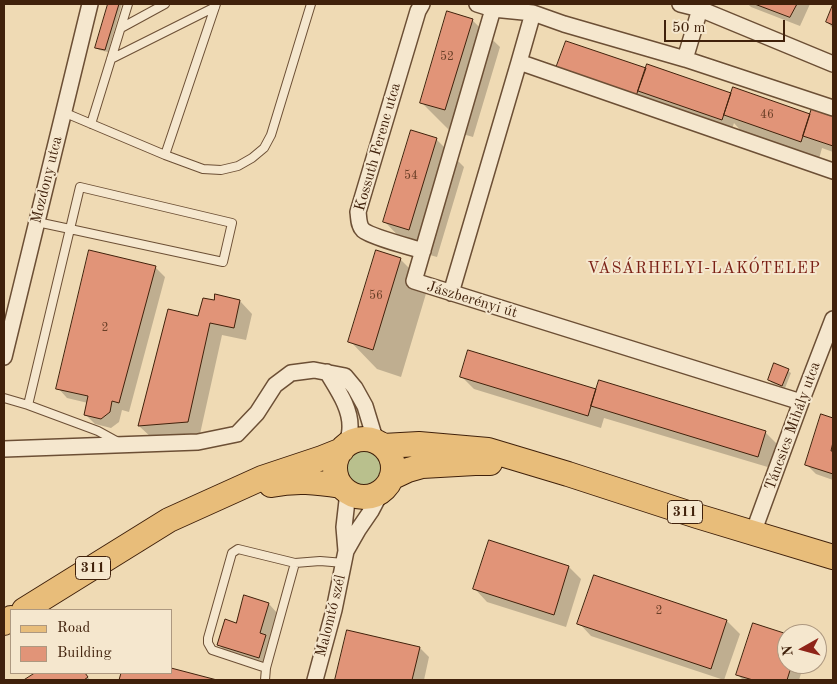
<!DOCTYPE html>
<meta charset="utf-8">
<style>
body{margin:0}
#map{position:relative;width:837px;height:684px;overflow:hidden;background:#efdab4;font-family:"Old Standard TT",serif}
canvas{display:block}
.frame{position:absolute;inset:0;border:5px solid #40210b;pointer-events:none}
.legend{position:absolute;left:10px;top:609px;width:162px;height:65px;box-sizing:border-box;background:#f5e7ce;border:1px solid #ad9880;margin:0;padding:6px 9px;list-style:none;font-size:15px;color:#40210b}
.legend li{display:flex;align-items:center;gap:10px;height:25px}
.legend b{width:25px;border:1px solid #ad9880}
.north{position:absolute;left:777px;top:624px;width:50px;height:50px;box-sizing:border-box;background:#f5e7ce;border:1px solid #ad9880;border-radius:50%;rotate:263deg;font-size:14px;font-weight:700;line-height:20px;text-align:center;color:#40210b}
.north::after{content:'';display:block;margin:auto;width:18px;height:22px;background:#8f2418;clip-path:polygon(50% 0,100% 100%,50% 72%,0 100%)}
.scale{position:absolute;left:664px;top:20px;width:121px;height:22px;box-sizing:border-box;border:2px solid #40210b;border-top:0;padding-left:6px;font-size:15px;line-height:18px;white-space:nowrap;color:#40210b;-webkit-text-stroke:4px #f5e7ce;paint-order:stroke}
</style>
<div id="map">
<canvas width="837" height="684"></canvas>
<div class="frame"></div>
<ul class="legend">
<li><b style="height:6px;background:#e8bd7a"></b>Road</li>
<li><b style="height:14px;background:#e19478"></b>Building</li>
</ul>
<div class="north">N</div>
<div class="scale">50 m</div>
</div>
<script>
const ctx = document.querySelector('canvas').getContext('2d');
ctx.lineJoin = 'round';
function fill(path, color) { ctx.fillStyle = color; ctx.fill(path, 'evenodd'); }
function strokePath(path, color, width, dash) { ctx.strokeStyle = color; ctx.lineWidth = width; ctx.lineCap = dash ? 'butt' : 'round'; ctx.setLineDash(dash || []); ctx.stroke(path); }
function label(font, color, halo, rows, align = 'center') {
  ctx.font = font + ' "Old Standard TT",serif'; ctx.lineWidth = 4; ctx.setLineDash([]); ctx.textBaseline = 'middle'; ctx.strokeStyle = halo; ctx.fillStyle = color; for (const [text, x, y, turn = 0] of rows) {
    ctx.save(); ctx.translate(x, y); ctx.rotate((+turn || 0) * Math.PI / 180); ctx.textAlign = isNaN(turn) ? turn : align; if (halo) ctx.strokeText(text, 0, 0); ctx.fillText(text, 0, 0); ctx.restore();
  }
}
const green = new Path2D(`
 M343 468a21 21 0 1 1 42 0a21 21 0 1 1-42 0Z`);
const shadow = new Path2D(`
 M110,4H122L108,52L99,50L96,47Z
 M748,4H810L800,26L751,7Z
 M833,7V28L827,22Z
 M472,20L500,47L473,137L449,130L421,102Z
 M648,66L732,95L810,115L811,116L813,110L833,117V152L822,148L819,159L743,133L734,123L732,129L567,77L646,70Z
 M436,139L464,167L437,257L412,250L385,222Z
 M400,259L428,287L401,377L377,369L350,341Z
 M155,267L165,277L129,412L122,410L119,422L111,428L95,424L85,414L88,403L67,398L58,388Z
 M215,301H240L252,314L246,340L222,335L200,434L152,438L139,426L199,318Z
 M469,352L597,391L765,432L778,445L771,468L604,418L601,428L474,389L461,376Z
 M788,371L791,373L785,388L772,383L769,380Z
 M822,416L833,419V480L816,474L806,464Z
 M569,567L581,579L566,627L487,602L475,589Z
 M594,576L727,621L740,634L724,680L591,636L579,623Z
 M245,597L269,604L278,614L269,666L228,654L219,645L237,624Z
 M348,632L420,648L429,657L424,680H337Z
 M787,636V664H804L799,680H743L737,674Z
 M171,669L213,680H120L122,673H171Z
 M37,673H85L90,680H26Z`);
const building = new Path2D(`
 M108,4H119L105,50L95,48Z
 M755,4H797L790,17Z
 M833,4V25L826,22Z
 M447,11L473,19L445,110L420,103Z
 M566,41L646,68L636,96L556,68Z
 M647,64L731,93L722,120L638,91Z
 M733,87L810,114L801,142L724,115Z
 M812,108L833,116V146L803,136Z
 M411,130L437,138L409,230L383,222Z
 M89,250L156,266L119,403L112,401L110,412L101,419L84,415L88,396L56,389Z
 M376,250L401,258L373,350L348,342Z
 M215,294L240,300L234,328L210,323L188,422L138,426L168,309L198,316L203,298L214,300Z
 M468,350L596,389L588,416L460,377Z
 M774,363L789,369L782,386L768,380Z
 M599,380L766,431L758,457L591,406Z
 M821,414L833,418V442L831,451H833V474L805,465Z
 M489,540L569,566L554,615L473,589Z
 M594,575L727,620L711,669L577,624Z
 M244,595L269,603L260,633L266,635L259,658L217,645L225,619L236,623Z
 M753,623L787,634V664H792L787,680H753L736,675Z
 M347,630L420,647L412,680H335Z
 M171,668L217,680H119L121,673H171Z
 M35,673H85L88,677L84,680H24Z`);
const service = new Path2D(`
 M121,28L165,4
 M111,59L215,7
 M63,112L165,155L203,169L221,170L238,166L252,158L264,148L271,135L311,4
 M91,124L128,4
 M165,155L216,4
 M4,398L28,405L80,187L232,223L223,262L70,229L37,222
 M28,405L98,431L118,442
 M266,668L212,650L208,643V638L232,553L238,549L295,563
 M265,680L266,668L295,563L320,561L344,563`);
const minor = new Path2D(`
 M422,4L418,11L358,212C359,218 358,225 363,230C371,237 411,247 423,251
 M477,4L493,9L533,13L564,24L685,59L700,9
 M680,4L700,9L833,64
 M493,9L414,281L801,402
 M685,59L833,108
 M519,62L533,13
 M451,293L519,62L833,171
 M4,357L90,4
 M327,372C337,389 351,408 350,428C350,434 348,439 347,445
 M4,449L198,442L237,434L257,413L275,385L291,373L314,370L345,376L355,388L365,406L376,442
 M753,533L801,402L833,319
 M346,551L344,527L348,492
 M315,680L334,610L346,551L358,530L371,511L381,492`);
const primary = new Path2D(`
 M335 468a29 29 0 1 1 58 0a29 29 0 1 1-58 0Z
 M383,446L419,444L488,450L568,474L697,516L833,557
 M391,478L408,470L422,466L475,463H490
 M271,485C296,480 316,482 341,486
 M24,610L169,520L262,478L322,458L342,450
 M4,623L11,618`);
const numberNames = [
 ["52",447,57],
 ["46",767,115],
 ["54",411,176],
 ["56",376,296],
 ["2",105,328],
 ["2",659,611]
];
const shields = [
 [685,512,35],
 [93,568,35]
];
const shieldNames = [
 ["311",685,512],
 ["311",93,568]
];
const streetNames = [
 ["Kossuth Ferenc utca",378,147,-74],
 ["Mozdony utca",47,180,-76],
 ["Jászberényi út",472,300,17],
 ["Táncsics Mihály utca",793,426,-70],
 ["Malomtó szél",331,616,-76]
];
const neighbourhoodNames = [
 ["VÁSÁRHELYI-LAKÓTELEP",704,269]
];
fill(green, '#b9c08d');
fill(shadow, '#0003');
fill(building, '#e19478');
strokePath(building, '#40210b', 1);
strokePath(service, '#6c4f35', 10);
strokePath(minor, '#6c4f35', 18);
strokePath(primary, '#40210b', 26);
strokePath(service, '#f5e7ce', 8);
strokePath(minor, '#f5e7ce', 15);
strokePath(primary, '#e8bd7a', 24);
label('12px', '#683e26', null, numberNames);
for (const [x, y, w] of shields) { const box = new Path2D(); box.roundRect(x - w / 2, y - 11.5, w, 23, 4); ctx.fillStyle = '#f5e7ce'; ctx.fill(box); strokePath(box, '#40210b', 1); }
label('bold 14px', '#40210b', null, shieldNames);
label('15px', '#40210b', '#f5e7ce', streetNames);
ctx.letterSpacing = '1px';
label('16px', '#7a1f14', '#f5e7ce', neighbourhoodNames);
ctx.letterSpacing = '0px';
</script>
